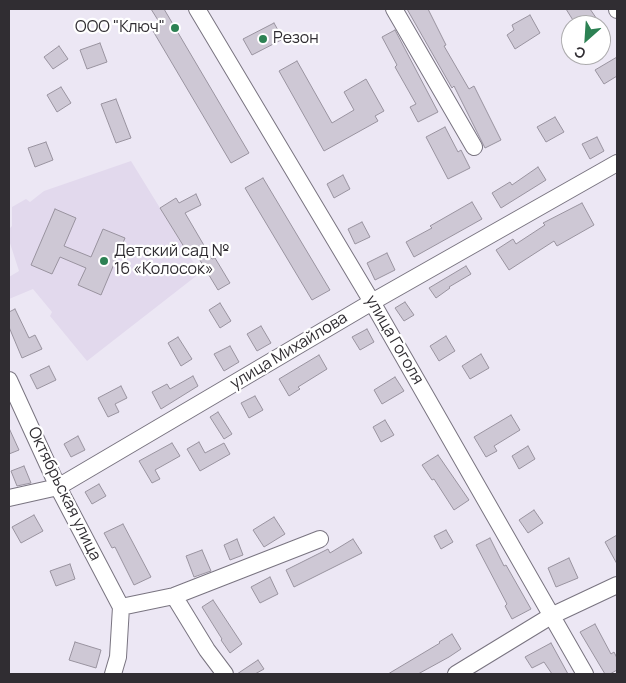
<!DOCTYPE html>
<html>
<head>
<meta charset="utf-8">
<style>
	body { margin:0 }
	#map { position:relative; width:626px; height:683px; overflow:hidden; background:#ece7f4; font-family:Manrope,sans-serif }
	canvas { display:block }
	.frame { position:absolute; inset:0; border:10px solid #302d32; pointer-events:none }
	.north { position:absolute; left:561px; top:15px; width:50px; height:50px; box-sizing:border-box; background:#fff; border:1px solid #acabad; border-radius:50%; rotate:206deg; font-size:14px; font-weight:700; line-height:20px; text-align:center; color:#302d32 }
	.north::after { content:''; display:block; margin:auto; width:18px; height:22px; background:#2c8153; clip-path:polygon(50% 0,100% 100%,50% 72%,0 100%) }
</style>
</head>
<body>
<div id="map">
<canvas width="626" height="683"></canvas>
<div class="frame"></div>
<div class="north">С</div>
</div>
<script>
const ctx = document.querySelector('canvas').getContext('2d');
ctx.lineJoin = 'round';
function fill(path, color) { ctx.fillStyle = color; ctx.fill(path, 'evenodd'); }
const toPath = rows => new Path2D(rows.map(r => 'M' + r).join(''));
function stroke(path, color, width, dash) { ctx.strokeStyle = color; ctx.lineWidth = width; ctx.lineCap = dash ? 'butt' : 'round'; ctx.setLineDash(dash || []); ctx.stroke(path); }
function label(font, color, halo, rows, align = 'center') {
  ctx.font = font + ' Manrope,sans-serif'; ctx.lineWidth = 4.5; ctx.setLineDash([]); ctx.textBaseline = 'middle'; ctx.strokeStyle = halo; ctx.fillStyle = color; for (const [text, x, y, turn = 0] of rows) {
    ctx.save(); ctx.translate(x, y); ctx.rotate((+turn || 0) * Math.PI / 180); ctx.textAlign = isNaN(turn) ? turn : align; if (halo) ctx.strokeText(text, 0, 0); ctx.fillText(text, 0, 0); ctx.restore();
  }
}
const built = toPath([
	[131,161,200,273,87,361,50,316,52,312,33,289,9,299,9,277,19,271,9,240,9,229,12,226,12,207,26,199,30,202,44,191]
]);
const building = toPath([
	[151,9,164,9,249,153,231,163,153,31,161,25,151,9],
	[407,9,428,9,446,45,444,46,469,89,474,86,501,140,485,148,454,86,452,88,407,9],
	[566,9,590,9,601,25,576,25,566,9],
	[530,15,540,33,515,49,507,35,514,30,512,25,530,15],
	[274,23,283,39,252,55,243,39,274,23],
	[395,30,438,112,418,122,410,107,416,104,395,67,397,65,382,37,395,30],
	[100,43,107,62,87,69,80,50,100,43],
	[59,46,68,59,53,69,44,57,59,46],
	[617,57,617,76,604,84,595,70,617,57],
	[297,61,332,123,354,110,344,92,366,79,384,111,375,116,378,121,324,151,279,71,297,61],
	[61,87,71,103,57,112,47,95,61,87],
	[116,99,131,138,116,143,101,104,116,99],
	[555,117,564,132,546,142,537,127,555,117],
	[445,127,458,152,461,150,470,168,448,179,426,137,445,127],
	[597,137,604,151,590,159,582,144,597,137],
	[46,142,53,160,35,167,28,148,46,142],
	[538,167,546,180,501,208,492,193,510,182,512,185,538,167],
	[343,175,350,189,334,198,327,184,343,175],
	[263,178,330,290,312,300,245,188,263,178],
	[196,194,201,205,185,213,212,259,215,258,230,283,218,290,192,247,186,250,160,208,176,198,179,203,196,194],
	[472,202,482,219,414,257,406,242,432,228,430,226,472,202],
	[582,203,594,225,557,246,554,241,509,270,496,250,513,239,516,244,545,225,543,223,582,203],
	[55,209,76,218,64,246,91,257,103,229,125,238,101,295,78,285,86,268,60,257,52,274,31,265,55,209],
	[362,222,370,237,355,244,348,229,362,222],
	[387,253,395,270,375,280,367,263,387,253],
	[466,266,471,274,449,287,450,288,436,298,429,288,466,266],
	[405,302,414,315,404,321,395,308,405,302],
	[220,303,231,321,220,328,209,310,220,303],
	[15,309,29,338,35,335,42,349,22,358,9,327,9,312,15,309],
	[261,326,271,343,257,351,247,334,261,326],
	[367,329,374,342,360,350,352,337,367,329],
	[446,336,455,351,439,361,430,346,446,336],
	[178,337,192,359,181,366,168,343,178,337],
	[230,346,239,362,224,371,214,354,230,346],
	[481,354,489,368,470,379,462,366,481,354],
	[319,355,327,369,298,387,300,389,289,396,279,379,319,355],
	[49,366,56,380,37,389,30,375,49,366],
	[193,376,198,386,161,409,152,392,167,384,170,389,193,376],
	[395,377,404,391,382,404,374,390,395,377],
	[121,386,127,398,115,404,119,412,108,417,98,398,121,386],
	[255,396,263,410,249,418,241,403,255,396],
	[218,412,232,434,224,439,210,417,218,412],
	[511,415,520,430,494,446,497,451,486,457,474,437,511,415],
	[385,420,394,435,381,442,373,427,385,420],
	[9,428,19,450,9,454,9,428],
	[78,436,85,450,71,457,64,444,78,436],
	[199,442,205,453,224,443,230,454,200,471,187,449,199,442],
	[172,443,180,456,155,470,160,479,152,483,139,461,172,443],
	[528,446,535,459,519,469,512,456,528,446],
	[438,455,469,500,454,510,434,479,432,480,422,465,438,455],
	[24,466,31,483,17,486,11,471,24,466],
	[99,484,106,496,92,504,85,492,99,484],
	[534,510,543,523,528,533,519,520,534,510],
	[34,515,43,531,21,543,12,527,34,515],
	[274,517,285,534,264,547,253,530,274,517],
	[123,524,151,577,134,585,115,547,112,548,104,533,123,524],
	[446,530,453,542,441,549,434,536,446,530],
	[617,535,617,564,605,542,617,535],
	[490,538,504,566,506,565,531,609,512,619,505,606,507,604,476,545,490,538],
	[237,539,243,555,230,560,224,545,237,539],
	[353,539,362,553,294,587,286,570,328,549,330,553,353,539],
	[202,550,211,571,194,577,186,556,202,550],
	[569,558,578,578,556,587,548,568,569,558],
	[70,564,75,579,56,586,50,571,70,564],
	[270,577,278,594,260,603,251,587,270,577],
	[213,600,242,644,230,653,221,640,222,639,202,607,213,600],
	[595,624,611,654,614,652,617,658,617,670,610,674,605,674,580,632,595,624],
	[452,634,461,649,449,657,418,674,388,674,440,643,439,642,452,634],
	[75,642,101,650,96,668,69,660,75,642],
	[551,643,568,674,552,674,544,662,532,668,525,657,551,643],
	[258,660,264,669,255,674,237,674,258,660]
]);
const minor = toPath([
	[197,9,372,302,585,674],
	[394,9,474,147],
	[617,9,617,10],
	[9,380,58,487,121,607],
	[9,498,58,487,372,302,617,163],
	[174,596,207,650,225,674],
	[121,607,174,596,320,539],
	[113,674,118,657,121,607],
	[456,674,551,616,617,585]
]);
const markers = [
	[175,28,5,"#2c8153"],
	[263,39,5,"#2c8153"],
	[104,261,5,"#2c8153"]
];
const poiNames = [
	["ООО \"Ключ\"",165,28,"right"],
	["Резон",273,39],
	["Детский сад №",114,252],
	["16 «Колосок»",114,270]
];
const streetNames = [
	["улица Гоголя",394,340,60],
	["улица Михайлова",289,351,-31],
	["Октябрьская улица",64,494,64]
];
fill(built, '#e2d9ed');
fill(building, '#cec8d5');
stroke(building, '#99939f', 1);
stroke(minor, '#797480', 18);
stroke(minor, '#fff', 16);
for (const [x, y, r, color] of markers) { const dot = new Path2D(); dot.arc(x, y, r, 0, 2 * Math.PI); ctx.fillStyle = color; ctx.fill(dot); stroke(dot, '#fff', 2); }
label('16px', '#302d32', '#fff', poiNames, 'left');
label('16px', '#302d32', '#fff', streetNames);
</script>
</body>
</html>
